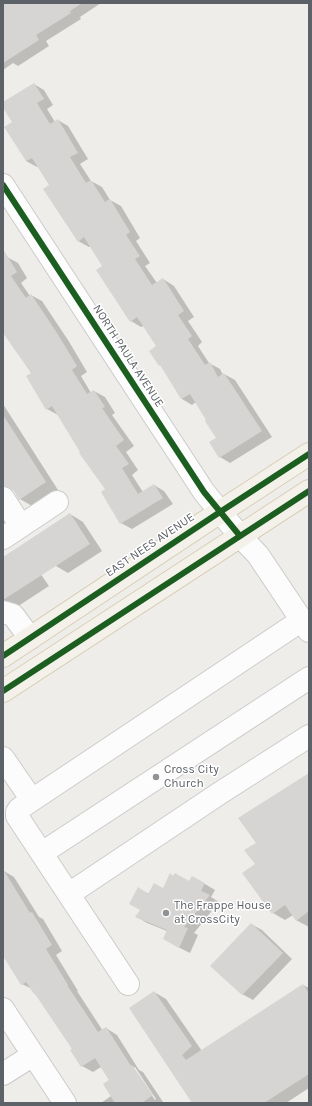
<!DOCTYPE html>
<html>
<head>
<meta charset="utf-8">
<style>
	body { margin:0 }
	#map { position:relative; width:312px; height:1106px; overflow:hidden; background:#eeede9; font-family:Karla,sans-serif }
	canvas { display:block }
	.frame { position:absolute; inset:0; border:4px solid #5d6268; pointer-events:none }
</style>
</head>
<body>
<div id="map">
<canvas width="312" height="1106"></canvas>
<div class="frame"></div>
</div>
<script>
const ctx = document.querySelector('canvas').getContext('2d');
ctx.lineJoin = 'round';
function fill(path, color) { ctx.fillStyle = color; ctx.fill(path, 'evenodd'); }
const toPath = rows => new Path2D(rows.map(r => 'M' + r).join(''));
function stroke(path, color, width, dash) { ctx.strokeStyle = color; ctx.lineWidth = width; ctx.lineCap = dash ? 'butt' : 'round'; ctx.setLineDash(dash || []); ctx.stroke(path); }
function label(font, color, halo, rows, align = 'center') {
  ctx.font = font + ' Karla,sans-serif'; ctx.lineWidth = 3; ctx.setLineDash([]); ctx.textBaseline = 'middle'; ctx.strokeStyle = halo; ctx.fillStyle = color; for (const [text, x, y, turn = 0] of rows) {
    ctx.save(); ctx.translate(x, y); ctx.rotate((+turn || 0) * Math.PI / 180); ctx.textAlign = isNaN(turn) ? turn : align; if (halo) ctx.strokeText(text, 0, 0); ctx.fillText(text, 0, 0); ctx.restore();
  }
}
const shadow = toPath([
	[3,3,101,3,80,17,81,19,46,41,49,46,18,66,13,63,3,70],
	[34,84,44,90,53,105,47,109,55,122,58,120,68,126,88,159,80,164,91,181,102,187,110,200,121,206,140,238,136,241,150,263,145,266,157,283,163,279,174,286,194,317,188,321,202,342,198,346,209,363,220,369,223,375,224,374,235,380,272,437,230,463,220,457,217,439,207,420,196,402,192,405,182,399,163,367,160,365,150,351,157,346,144,326,141,327,131,321,104,267,91,246,89,247,78,241,51,185,38,166,37,167,26,161,13,122,3,106,3,103],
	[3,257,7,257,18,263,27,278,21,283,30,296,31,295,42,301,68,340,87,372,81,376,91,393,94,391,105,397,115,413,112,415,134,446,126,452,138,470,132,475,143,492,154,485,164,491,173,504,132,529,121,523,106,490,58,415,47,409,32,373,3,321],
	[3,404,58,490,32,506,20,499,15,491,3,484],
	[70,514,83,522,102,551,68,573,56,566],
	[29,557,49,586,3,616,3,558],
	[309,775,309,927,296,920,293,915,285,920,273,913,256,864,257,844],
	[4,871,14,877,39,917,43,919,62,951,56,955,78,991,77,991,103,1031,106,1028,117,1035,139,1070,143,1072,163,1102,161,1103,101,1103,111,1096,110,1081,101,1067,93,1072,82,1066,72,1050,74,1049,32,989,22,984,3,953],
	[133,1067,135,1067,156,1099,155,1100],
	[174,877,190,882,192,878,205,884,215,890,211,897,219,902,194,933,198,935,190,953,174,945,167,931,147,923,137,917,141,910,138,888,149,894,163,889],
	[251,924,262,930,292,959,253,1000,242,994],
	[303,985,309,988,309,1088,286,1103,193,1103,154,992,166,999,202,1051]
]);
const building = toPath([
	[3,3,82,3,70,11,71,13,36,35,39,40,3,63],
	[34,83,44,99,37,103,50,124,58,119,78,153,70,157,86,183,91,180,105,202,110,199,130,232,126,235,140,256,135,259,152,285,163,278,184,311,178,315,192,336,188,339,205,365,210,362,218,377,224,373,262,431,219,458,209,442,216,438,205,421,206,420,190,394,181,399,160,365,159,366,149,351,156,346,137,317,130,322,96,270,102,266,84,237,78,242,43,189,49,185,32,158,26,161,4,127,12,122,3,108,3,102],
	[3,249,17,272,11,276,26,298,31,294,57,333,77,366,72,370,87,394,94,390,105,407,102,408,124,440,116,446,129,464,122,468,138,494,154,484,163,498,120,524,101,492,105,489,79,453,80,452,52,406,46,410,26,376,31,373,3,333],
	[3,415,46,482,19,500,14,491,9,487,3,486],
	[70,513,90,544,3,600,3,557],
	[309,773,309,911,296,921,285,905,272,914,242,873,255,864,244,850,256,843,238,818],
	[3,869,30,913,32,912,52,945,46,949,68,985,67,985,98,1032,106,1027,131,1066,132,1065,153,1095,142,1103,115,1103,103,1084,109,1080,95,1058,81,1067,70,1050,72,1049,35,994,34,994,26,982,21,985,3,956],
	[170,873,173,876,175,873,189,881,192,876,205,883,201,891,210,895,184,927,188,928,179,948,163,939,167,930,135,917,140,910,129,904,138,887,148,894,154,883,163,888],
	[251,923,283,953,242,995,210,966],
	[303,984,309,993,309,1074,264,1103,192,1103,129,1008,154,991,192,1046,182,1055,186,1060]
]);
const minor = toPath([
	[3,185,204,492,240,536,258,555,309,631],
	[3,498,21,526],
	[3,538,57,502],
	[3,612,13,615,30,638],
	[3,758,32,800,302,620],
	[32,800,19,809,17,812,17,816,128,984],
	[42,853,309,678],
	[69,894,220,793,309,736],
	[3,1009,65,1103],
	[3,1074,33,1055]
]);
const major = toPath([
	[3,656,220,512,309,454],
	[3,691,309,491]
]);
const cycleway = toPath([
	[3,185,204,492,240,536],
	[3,656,220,512,309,454],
	[3,691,309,491]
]);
const markers = [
	[156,777,4,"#909395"],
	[166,913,4,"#909395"]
];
const streetNames = [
	["NORTH PAULA AVENUE",128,356,57],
	["EAST NEES AVENUE",150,545,-34]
];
const poiNames = [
	["Cross City",164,770],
	["Church",164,784],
	["The Frappe House",174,906],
	["at CrossCity",174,920]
];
fill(shadow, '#0003');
fill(building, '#d6d5d3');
stroke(minor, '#cbcbcb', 24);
stroke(major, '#d8cdb5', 24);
stroke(minor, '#fcfcfc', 22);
stroke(major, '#f3f1e9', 22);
stroke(cycleway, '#1b5e20', 6);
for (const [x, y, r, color] of markers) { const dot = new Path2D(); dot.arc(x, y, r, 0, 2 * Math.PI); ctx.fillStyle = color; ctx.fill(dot); stroke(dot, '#fff', 1.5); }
label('12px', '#5d6268', '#fff', streetNames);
label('12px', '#5d6268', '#fff', poiNames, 'left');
</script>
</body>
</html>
